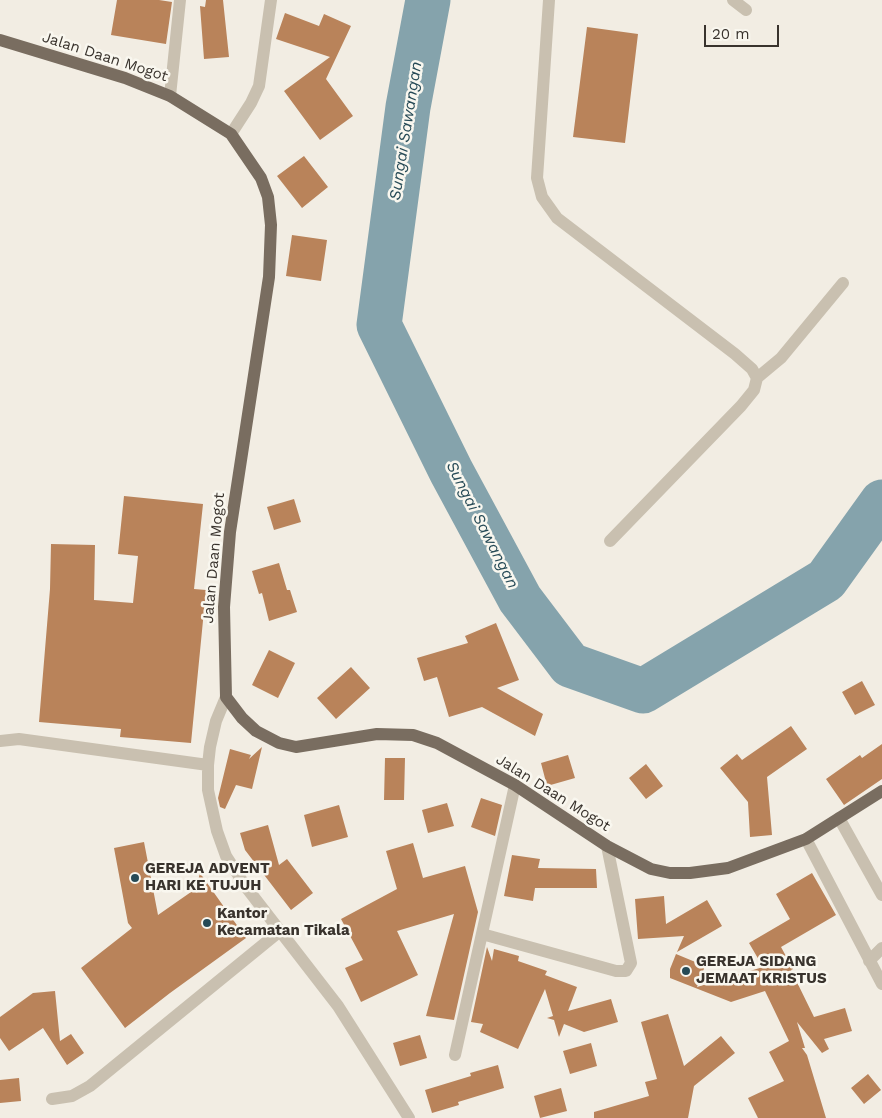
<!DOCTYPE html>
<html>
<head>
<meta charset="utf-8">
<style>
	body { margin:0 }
	#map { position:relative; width:882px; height:1118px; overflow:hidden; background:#f2ede3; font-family:"Work Sans",sans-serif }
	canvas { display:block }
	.scale { position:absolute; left:704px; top:25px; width:75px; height:22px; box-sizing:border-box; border:2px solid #39332d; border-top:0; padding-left:6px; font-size:15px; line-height:18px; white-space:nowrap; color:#39332d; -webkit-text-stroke:4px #f9f7ef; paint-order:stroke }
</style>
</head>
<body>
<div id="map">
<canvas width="882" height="1118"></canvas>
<div class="scale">20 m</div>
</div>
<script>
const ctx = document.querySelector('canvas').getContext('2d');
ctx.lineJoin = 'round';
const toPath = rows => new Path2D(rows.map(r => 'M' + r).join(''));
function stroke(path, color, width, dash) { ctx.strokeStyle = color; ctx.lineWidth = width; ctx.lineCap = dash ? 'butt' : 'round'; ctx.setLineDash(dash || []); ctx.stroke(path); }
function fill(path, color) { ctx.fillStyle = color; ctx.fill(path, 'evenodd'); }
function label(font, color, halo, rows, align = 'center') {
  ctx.font = font + ' "Work Sans",sans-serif'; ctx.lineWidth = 5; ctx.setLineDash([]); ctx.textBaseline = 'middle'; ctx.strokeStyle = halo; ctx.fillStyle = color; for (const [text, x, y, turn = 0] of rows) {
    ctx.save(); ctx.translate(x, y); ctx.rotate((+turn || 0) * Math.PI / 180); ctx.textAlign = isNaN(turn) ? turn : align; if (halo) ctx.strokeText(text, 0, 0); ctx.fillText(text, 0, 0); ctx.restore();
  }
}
const river = toPath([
	[428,0,408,107,379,325,451,471,520,599,570,665,643,691,826,580,882,502]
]);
const building = toPath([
	[117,0,159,0,172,2,166,44,111,35],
	[206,0,223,0,229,57,204,59,200,6,205,7],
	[285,13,319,26,324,14,351,26,326,79,353,116,320,140,284,91,330,57,276,39],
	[587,27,638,34,625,143,573,137],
	[304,156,328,187,302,208,277,176],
	[292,235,327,240,321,281,286,276],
	[124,496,203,504,194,589,206,590,191,743,120,737,121,729,39,722,50,589,51,544,95,545,94,600,133,603,138,556,118,554],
	[294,499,301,522,274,530,267,507],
	[279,563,287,590,290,590,297,612,269,621,262,593,259,594,252,571],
	[496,623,519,680,497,688,543,714,535,736,482,707,449,717,437,677,424,681,417,658,468,643,465,636],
	[269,650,295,663,278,698,252,685],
	[351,667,370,688,336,719,317,698],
	[862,681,875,705,855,715,842,692],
	[791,726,807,749,767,777,772,835,750,837,748,802,720,768,737,754,742,760],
	[882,744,882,779,844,805,826,779,860,755,862,758],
	[262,747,252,789,236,785,225,809,220,807,218,798,230,749,251,755,249,759],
	[568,755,575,778,547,786,541,763],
	[385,758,405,758,404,800,384,800],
	[646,764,663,786,646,799,629,778],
	[481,798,502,805,495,836,471,827],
	[447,803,454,826,428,833,422,810],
	[339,805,348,837,312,847,304,815],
	[268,825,279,865,287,859,313,893,291,910,245,850,240,833],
	[144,842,158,915,191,892,195,892,200,873,246,938,170,993,125,1028,81,968,132,928,128,923,114,848],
	[413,843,423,878,465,866,478,912,454,1020,426,1016,454,914,397,931,418,975,361,1002,345,968,363,960,341,919,397,889,386,851],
	[512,855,540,859,538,868,596,869,597,888,535,888,533,901,504,896],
	[812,873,836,915,781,947,793,969,791,970,814,1017,845,1008,852,1031,824,1039,829,1049,822,1053,797,1022,805,1048,802,1048,807,1055,826,1118,758,1118,748,1098,784,1081,769,1052,789,1041,765,991,731,1002,670,978,670,969,676,954,705,966,697,987,763,967,749,943,790,919,776,894],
	[664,896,666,924,707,900,722,926,677,952,684,936,638,939,635,899],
	[487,947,492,961,494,949,519,956,518,961,547,971,545,975,577,987,568,1011,611,999,618,1022,584,1032,564,1024,559,1037,554,1020,547,1018,553,1016,545,989,518,1049,480,1032,483,1024,471,1022],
	[55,991,60,1041,71,1034,84,1053,67,1065,43,1028,9,1051,0,1038,0,1017,33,993],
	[668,1014,684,1066,721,1036,735,1053,694,1086,688,1118,594,1118,594,1112,649,1096,645,1082,657,1079,641,1022],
	[420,1035,427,1058,400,1066,393,1043],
	[591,1043,597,1066,570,1074,563,1051],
	[498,1065,504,1088,458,1102,459,1105,432,1113,425,1090,471,1076,470,1073],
	[868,1074,881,1090,864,1104,851,1088],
	[19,1078,21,1101,0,1103,0,1080],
	[561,1088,567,1111,540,1118,534,1096]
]);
const minor = toPath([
	[549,0,537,178,542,197,557,218,735,354,752,369,757,378,754,390,741,406,610,541],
	[733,0,746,10],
	[170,96,180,0],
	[231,134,251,103,259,86,271,0],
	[757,378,781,358,843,283],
	[226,697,216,721,210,747,208,765,208,790,217,831,226,856,246,887,338,1006,409,1118],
	[0,741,19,739,208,765],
	[839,818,882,895],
	[806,839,882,984],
	[482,934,616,971,626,971,631,963,607,846],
	[869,961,882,948],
	[455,1055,515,785],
	[52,1099,72,1096,90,1086,280,931]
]);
const major = toPath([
	[0,40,125,78,170,96,231,134,261,178,268,197,271,225,269,277,230,532,224,607,226,697,242,718,256,731,279,743,296,747,377,734,413,735,437,743,515,785,607,846,651,869,670,873,690,873,728,868,806,839,882,791]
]);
const markers = [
	[135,878,5,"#264a56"],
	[207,923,5,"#264a56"],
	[686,971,5,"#264a56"]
];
const streetNames = [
	["Jalan Daan Mogot",105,57,18],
	["Jalan Daan Mogot",214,558,-85],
	["Jalan Daan Mogot",553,793,32]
];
const poiNames = [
	["GEREJA ADVENT",145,869],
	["HARI KE TUJUH",145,886],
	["Kantor",217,914],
	["Kecamatan Tikala",217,931],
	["GEREJA SIDANG",696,962],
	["JEMAAT KRISTUS",696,979]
];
const waterNames = [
	["Sungai Sawangan",406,131,-81],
	["Sungai Sawangan",482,525,63]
];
stroke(river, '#85a3ac', 45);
fill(building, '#b9835a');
stroke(minor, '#c9c0b0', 12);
stroke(major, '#796d60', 12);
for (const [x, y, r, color] of markers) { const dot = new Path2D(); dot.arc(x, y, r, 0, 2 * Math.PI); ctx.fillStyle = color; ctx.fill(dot); stroke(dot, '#f9f7ef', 2); }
label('15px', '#39332d', '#f9f7ef', streetNames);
label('bold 15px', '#39332d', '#f9f7ef', poiNames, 'left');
label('italic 16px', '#264a56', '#f9f7ef', waterNames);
</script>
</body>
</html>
